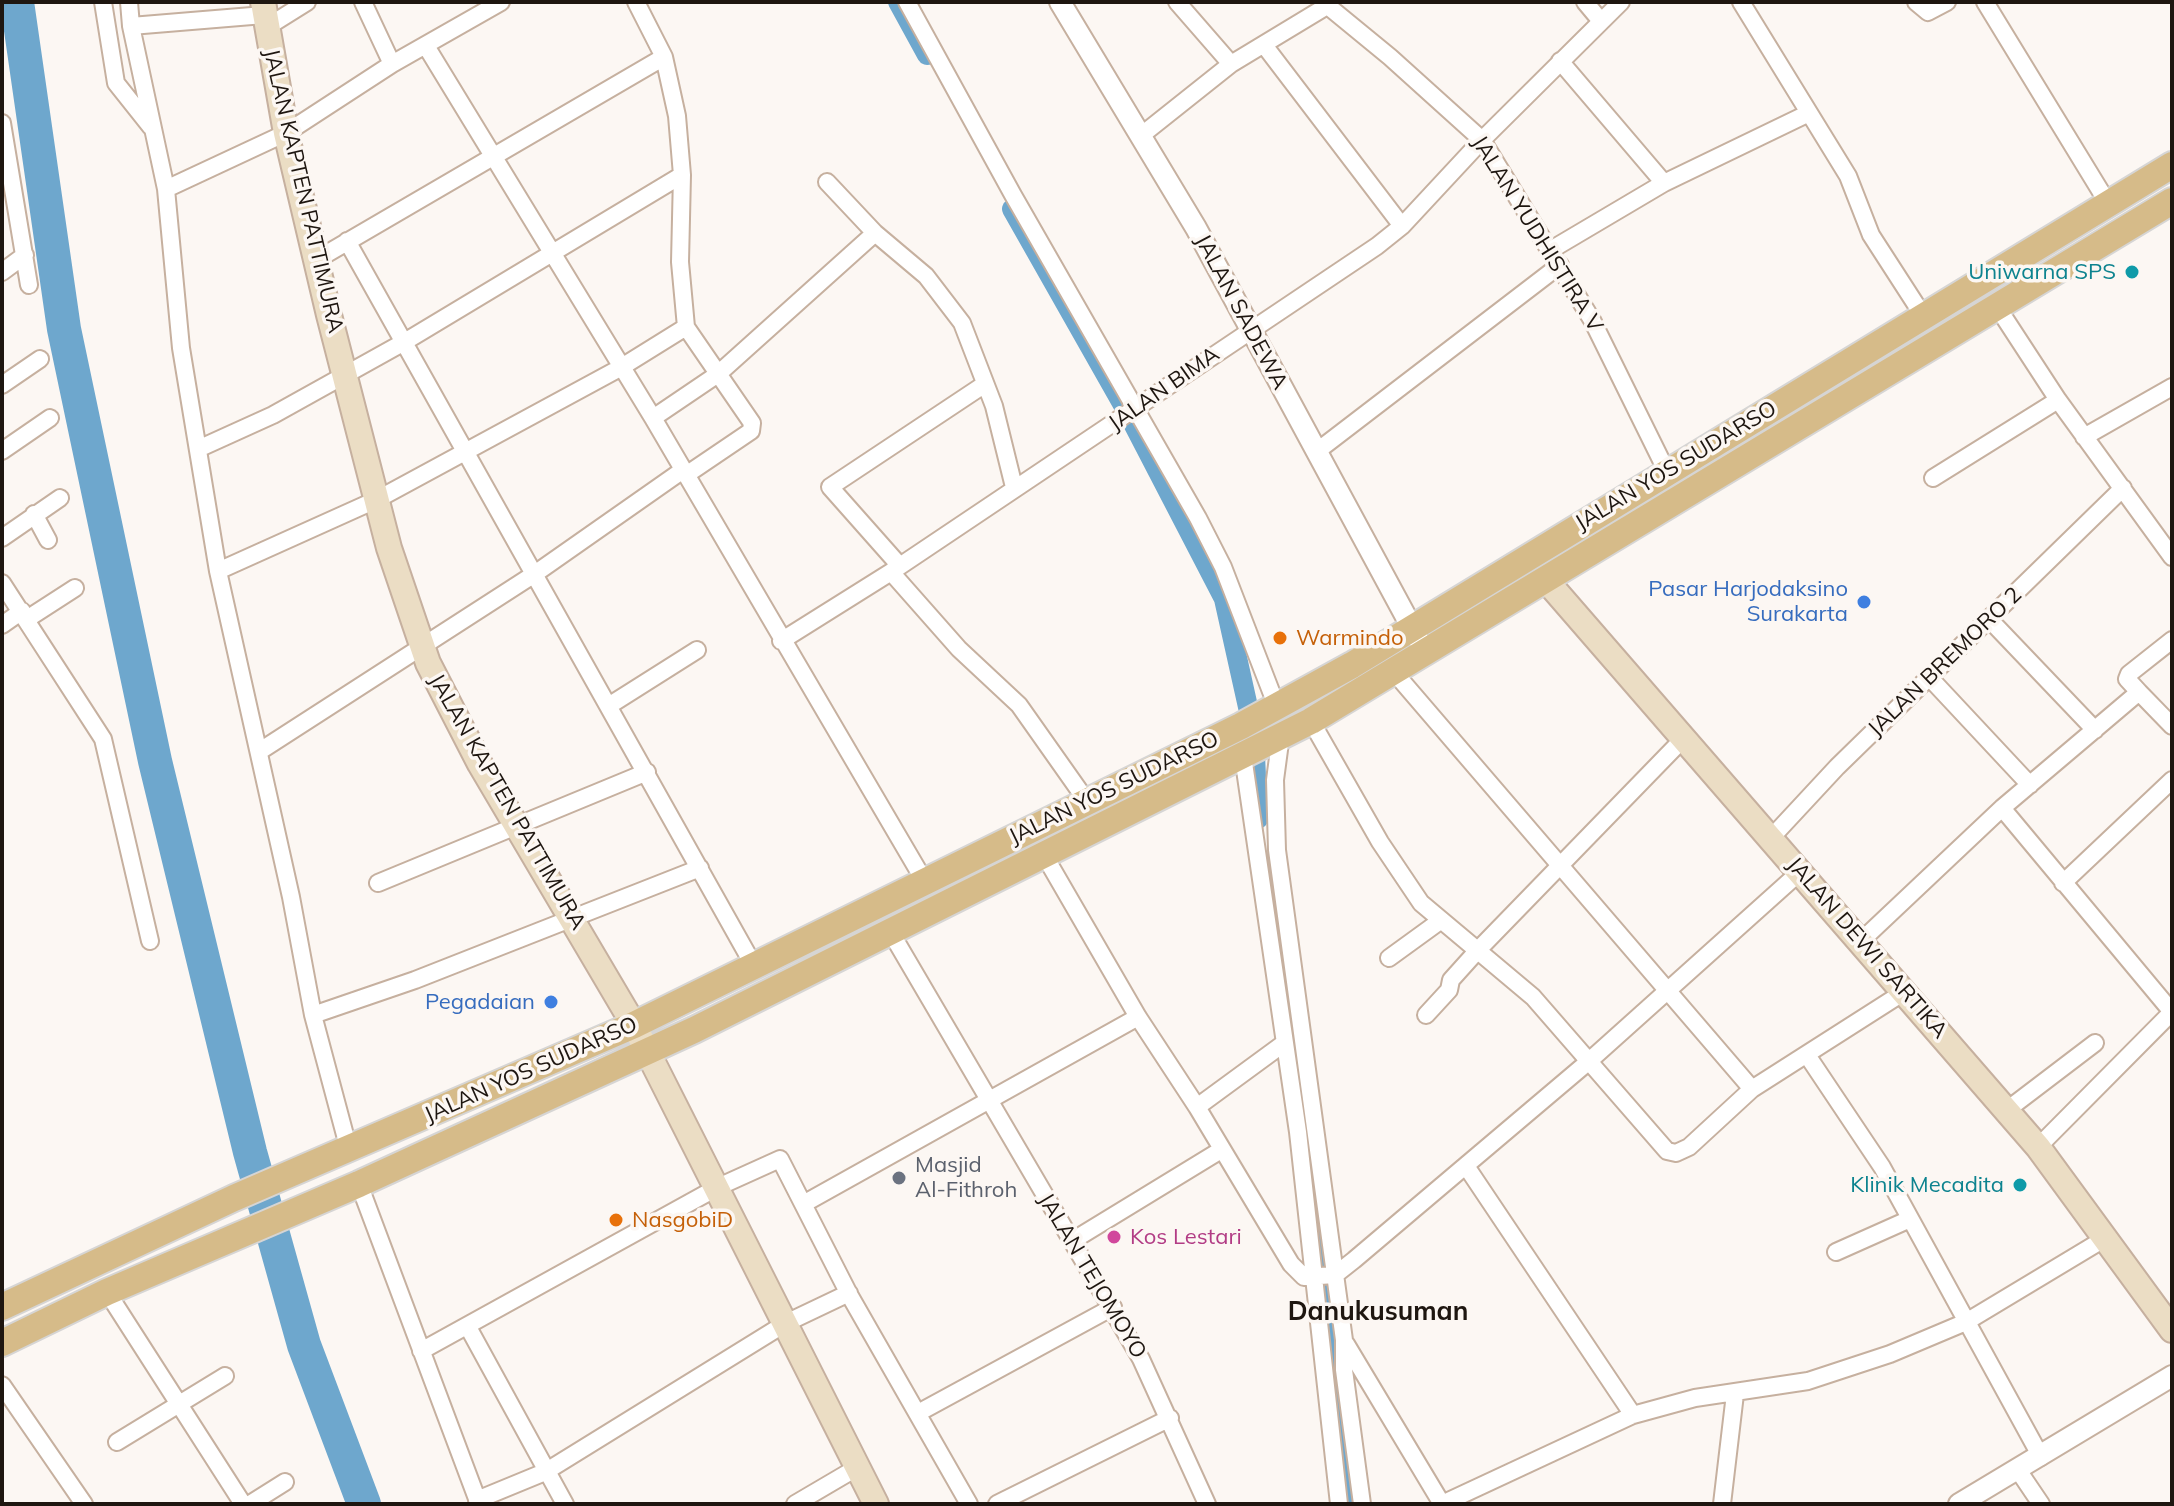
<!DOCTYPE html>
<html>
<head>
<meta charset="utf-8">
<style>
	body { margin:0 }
	#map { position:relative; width:2174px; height:1506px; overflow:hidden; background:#fcf7f3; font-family:Mulish,sans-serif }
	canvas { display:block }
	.frame { position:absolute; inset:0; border:4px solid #1e1610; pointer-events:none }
</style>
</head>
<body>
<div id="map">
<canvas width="2174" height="1506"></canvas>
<div class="frame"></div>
</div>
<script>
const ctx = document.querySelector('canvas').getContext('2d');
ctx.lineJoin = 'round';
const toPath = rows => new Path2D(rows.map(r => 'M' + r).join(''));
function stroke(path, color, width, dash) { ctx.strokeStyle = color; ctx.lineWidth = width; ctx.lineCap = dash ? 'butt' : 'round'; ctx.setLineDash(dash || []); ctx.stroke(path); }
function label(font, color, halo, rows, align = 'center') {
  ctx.font = font + ' Mulish,sans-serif'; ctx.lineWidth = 7; ctx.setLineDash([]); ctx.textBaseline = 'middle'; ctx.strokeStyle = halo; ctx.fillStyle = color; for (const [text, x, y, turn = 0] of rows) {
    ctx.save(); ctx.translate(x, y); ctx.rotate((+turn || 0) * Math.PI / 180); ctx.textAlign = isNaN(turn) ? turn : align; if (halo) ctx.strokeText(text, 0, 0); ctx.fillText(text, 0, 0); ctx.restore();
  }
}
const canal = toPath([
	[898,2,927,55],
	[1012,209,1127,412,1224,599,1254,734,1258,819],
	[1291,1033,1302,1098,1349,1504]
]);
const river = toPath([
	[17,2,64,329,155,761,250,1152,304,1345,364,1504]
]);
const minor = toPath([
	[103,2,116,83,151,127],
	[129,2,131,26,166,189,181,348,218,571,291,897,313,1015,349,1150],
	[363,2,392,64],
	[636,2,664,57,677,116,682,175,680,262,686,327,752,423,751,431,686,475],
	[907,2,1013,195,1198,518,1223,567,1277,707],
	[1177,2,1231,64],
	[1323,2,1390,57,1482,140,1592,320,1667,472],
	[1585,2,1600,20],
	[1741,2,1848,176,1871,235,1922,314],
	[1916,2,1928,12,1947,2],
	[1985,2,2109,205],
	[131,26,264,15],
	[267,27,307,2],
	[1264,45,1402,226],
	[426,46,653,418,925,882],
	[1560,61,1664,183],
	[2,123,29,285],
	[1143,134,1231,64,1327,6],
	[827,182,875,233,926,276,962,323,994,406,1014,487],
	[166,189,286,133,392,64,501,2],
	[347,241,754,966],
	[1549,251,1664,183,1809,113],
	[316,260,664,57],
	[2,272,25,255],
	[1996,305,2058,400,2172,557],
	[2,385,40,359],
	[653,418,718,374,875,233],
	[2084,437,2172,387],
	[198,449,273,415,406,341,682,175],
	[2,451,50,418],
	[1316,452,1560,265],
	[1933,478,2058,400],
	[34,514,48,540],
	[2,538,60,498],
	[900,566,830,487,985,384],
	[218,571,378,499,620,368,686,327],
	[891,572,959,649,1019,705,1086,800],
	[2,583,103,739,150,941],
	[27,619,75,588],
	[1989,619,2095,730],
	[2,625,22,611],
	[781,641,891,572,1377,246,1402,226,1482,140,1621,2],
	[1394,672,1752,1089],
	[1929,677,2030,785],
	[2139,692,2127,679,2129,674,2172,640],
	[610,705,697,650],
	[1311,721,1380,842,1421,903,1533,997,1667,1151,1676,1153,1689,1147,1752,1089,1904,992],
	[1281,735,1275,780,1277,850,1344,1340,1344,1370,1362,1504],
	[260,751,536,573,683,470],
	[1243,756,1298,1132,1339,1504],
	[2002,808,2172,1012],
	[1771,838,1837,767,2123,488],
	[1043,853,1138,1017,1197,1107,1291,1264,1304,1277,1335,1275,1354,1260,1588,1062,1801,871],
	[378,883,647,772],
	[2063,883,2172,780],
	[890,931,1141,1359,1207,1504],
	[1861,941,2002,808,2139,692,2172,726],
	[1389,958,1440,921],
	[313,1015,415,980,700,868],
	[1426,1015,1449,990,1451,980,1478,950,1683,739],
	[1807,1055,1882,1167,2041,1457],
	[1197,1107,1283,1044],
	[2007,1110,2095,1043],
	[2038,1147,2172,1012],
	[1466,1166,1633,1415],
	[359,1184,479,1504],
	[805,1203,1138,1017],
	[1072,1241,1221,1150],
	[1836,1252,1910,1219],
	[107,1292,243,1504],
	[468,1327,565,1504],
	[1346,1344,1442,1504],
	[421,1351,718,1187,780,1159,850,1296,969,1504],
	[2,1385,84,1504],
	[918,1413,1113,1307],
	[117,1442,225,1376],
	[2018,1470,2041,1504],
	[477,1500,545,1472,786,1323,849,1293],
	[250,1504,285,1482],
	[795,1504,858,1467],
	[997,1504,1170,1418],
	[1442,1504,1633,1415,1695,1398,1808,1381,1890,1354,1966,1322,2104,1239],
	[1722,1504,1735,1394]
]);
const tertiary = toPath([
	[1060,2,1196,228,1418,639],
	[1959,1504,2172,1376]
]);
const secondary = toPath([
	[263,2,286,133,329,315,389,548,428,663,480,764,634,1025,876,1504],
	[1545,579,2038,1147,2172,1330]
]);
const primary = toPath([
	[2,1307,234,1198,634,1025,1241,726,1352,665,2172,165],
	[2,1343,107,1292,359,1184,694,1030,1311,721,2172,201]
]);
const markers = [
	[2132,272,8,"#0f9aa8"],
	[1864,602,8,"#3f7fe0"],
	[1280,638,8,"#e8710a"],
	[551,1002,8,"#3f7fe0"],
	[899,1178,8,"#6b7280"],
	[2020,1185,8,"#0f9aa8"],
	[616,1220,8,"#e8710a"],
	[1114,1237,8,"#d1479c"]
];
const streetNames = [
	["JALAN KAPTEN PATTIMURA",303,191,77],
	["JALAN YUDHISTIRA V",1537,234,58],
	["JALAN SADEWA",1241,312,62],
	["JALAN BIMA",1164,389,-35],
	["JALAN YOS SUDARSO",1676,466,-31],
	["JALAN BREMORO 2",1945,662,-44],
	["JALAN YOS SUDARSO",1114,788,-26],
	["JALAN KAPTEN PATTIMURA",507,802,60],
	["JALAN DEWI SARTIKA",1867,948,49],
	["JALAN YOS SUDARSO",531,1070,-24],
	["JALAN TEJOMOYO",1092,1276,59]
];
const cultureNames = [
	["Uniwarna SPS",2116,272],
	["Klinik Mecadita",2004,1185]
];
const shopNames = [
	["Pasar Harjodaksino",1848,589],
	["Surakarta",1848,614],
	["Pegadaian",535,1002]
];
const foodNames = [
	["Warmindo",1296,638],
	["NasgobiD",632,1220]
];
const worshipNames = [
	["Masjid",915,1165],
	["Al-Fithroh",915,1190]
];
const hotelNames = [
	["Kos Lestari",1130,1237]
];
const quarterNames = [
	["Danukusuman",1378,1312]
];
stroke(canal, '#6ea7cd', 20);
stroke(river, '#6ea7cd', 34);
stroke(minor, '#c6b09f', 20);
stroke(tertiary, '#c6b09f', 24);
stroke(secondary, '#c6b09f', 28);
stroke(primary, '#d6d5d4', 30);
stroke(minor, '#fff', 16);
stroke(tertiary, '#fff', 20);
stroke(secondary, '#ebddc4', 24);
stroke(primary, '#d6bb89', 26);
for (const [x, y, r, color] of markers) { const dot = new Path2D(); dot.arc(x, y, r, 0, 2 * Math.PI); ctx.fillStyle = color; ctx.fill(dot); stroke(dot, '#fcf7f3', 3); }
label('22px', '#1e1610', '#fcf7f3', streetNames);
label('22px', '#0d838f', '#fcf7f3', cultureNames, 'right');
label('22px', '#366cbe', '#fcf7f3', shopNames, 'right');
label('22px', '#c56008', '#fcf7f3', foodNames, 'left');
label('22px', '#5b616d', '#fcf7f3', worshipNames, 'left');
label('22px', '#b23c85', '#fcf7f3', hotelNames, 'left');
label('bold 26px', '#1e1610', '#fcf7f3', quarterNames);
</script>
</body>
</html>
